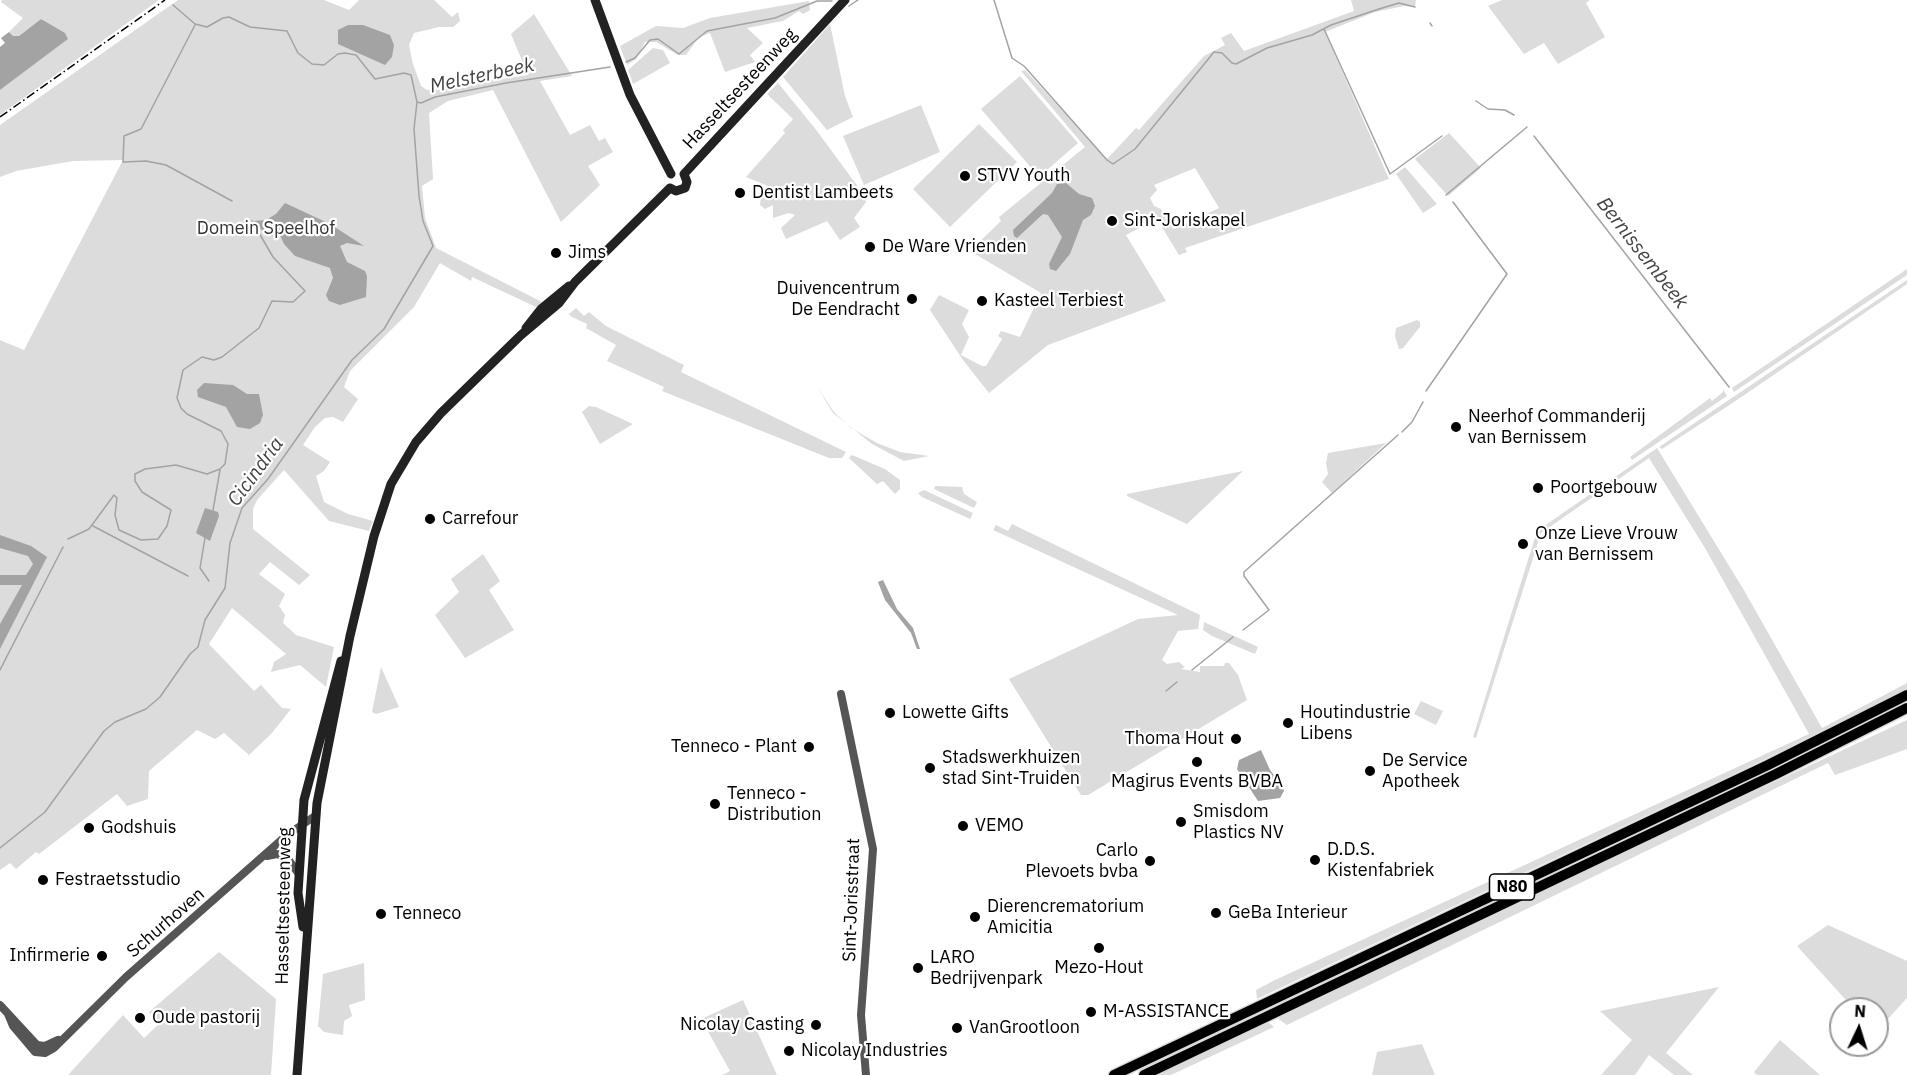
<!DOCTYPE html>
<html>
<head>
<meta charset="utf-8">
<style>
	body { margin:0 }
	#map { position:relative; width:1907px; height:1075px; overflow:hidden; background:#fff; font-family:"IBM Plex Sans",sans-serif }
	canvas { display:block }
	.north { position:absolute; left:1829px; top:997px; width:60px; height:60px; box-sizing:border-box; background:#fff; border:2px solid #999; border-radius:50%; rotate:4deg; font-size:16px; font-weight:700; line-height:24px; text-align:center; color:#000 }
	.north::after { content:''; display:block; margin:auto; width:21px; height:27px; background:#000; clip-path:polygon(50% 0,100% 100%,50% 72%,0 100%) }
</style>
</head>
<body>
<div id="map">
<canvas width="1907" height="1075"></canvas>
<div class="north">N</div>
</div>
<script>
const ctx = document.querySelector('canvas').getContext('2d');
ctx.lineJoin = 'round';
function fill(path, color) { ctx.fillStyle = color; ctx.fill(path, 'evenodd'); }
const toPath = rows => new Path2D(rows.map(r => 'M' + r).join(''));
function stroke(path, color, width, dash) { ctx.strokeStyle = color; ctx.lineWidth = width; ctx.lineCap = dash ? 'butt' : 'round'; ctx.setLineDash(dash || []); ctx.stroke(path); }
function label(font, color, halo, rows, align = 'center') {
  ctx.font = font + ' "IBM Plex Sans",sans-serif'; ctx.lineWidth = 4.5; ctx.setLineDash([]); ctx.textBaseline = 'middle'; ctx.strokeStyle = halo; ctx.fillStyle = color; for (const [text, x, y, turn = 0] of rows) {
    ctx.save(); ctx.translate(x, y); ctx.rotate((+turn || 0) * Math.PI / 180); ctx.textAlign = isNaN(turn) ? turn : align; if (halo) ctx.strokeText(text, 0, 0); ctx.fillText(text, 0, 0); ctx.restore();
  }
}
const green = toPath([
	[2,0,159,0,0,115,0,90,68,39,41,19,19,36,13,36,9,32,23,18,1,2],
	[178,0,324,0,349,10,359,0,434,0,452,17,458,12,460,21,453,27,439,27,414,33,409,45,413,64,421,86,427,90,528,75,511,34,534,14,572,76,540,81,570,135,590,125,599,141,605,138,613,152,588,166,600,185,561,222,493,90,448,101,429,113,433,179,422,186,425,218,436,248,542,302,536,307,472,277,471,281,440,263,414,307,350,371,344,387,358,399,343,422,333,417,325,418,315,427,303,445,330,462,324,471,316,476,324,502,348,514,373,521,369,531,329,521,284,470,257,500,253,509,253,529,310,575,299,585,270,562,259,574,285,594,279,606,285,615,283,623,296,635,334,647,326,687,300,665,271,672,274,662,286,654,232,608,209,644,254,691,261,685,282,708,291,709,272,733,249,755,224,733,215,739,197,730,149,771,148,799,127,806,117,794,39,854,36,852,16,869,10,863,0,870,0,340,24,350,123,160,73,161,16,171,0,177,0,125],
	[1351,0,1416,0,1415,7,1404,6,1375,12,1325,32,1389,179,1185,248,1187,252,1179,255,1157,219,1126,235,1166,301,1048,345,989,393,963,360,930,310,939,295,969,310,962,324,969,337,961,355,982,366,986,366,1002,339,998,336,1001,331,1020,337,1041,293,970,251,1001,221,999,217,1085,147,1021,71,1025,70,1107,159,1136,128,1139,130,1204,56,1225,45,1221,38,1231,33,1244,51,1354,11],
	[1195,168,1219,208,1173,229,1161,209,1154,206,1150,198,1157,190,1154,185],
	[1502,0,1590,0,1586,3,1605,37,1558,64,1544,43,1524,54,1488,6],
	[809,1,810,10,803,14,799,11,783,21,747,28,763,43,750,55,755,62,725,72,710,33,699,37,686,55,678,55,656,42,645,42,636,59,627,65,620,46,656,26,683,28,710,18],
	[830,24,845,96,853,117,827,130,783,77],
	[653,48,663,50,670,63,633,84,628,70],
	[1020,76,1078,143,1039,177,981,109],
	[778,83,817,131,864,195,866,202,854,218,860,227,840,240,827,221,786,239,781,228,795,215,789,213,773,218,773,205,765,209,760,205,761,197,770,187,746,177,785,133,783,130,793,119,767,94],
	[921,105,940,152,864,185,843,136],
	[979,124,1017,162,950,227,913,189],
	[1449,133,1481,168,1448,196,1415,159],
	[1405,167,1437,204,1423,213,1396,174],
	[1907,269,1907,275,1734,392,1732,388],
	[1907,280,1907,284,1731,404,1662,449,1659,447],
	[576,308,584,316,589,312,606,326,684,365,681,372,846,452,842,458,829,458,662,391,664,387,607,361,616,345,586,328,587,324,572,317,569,314],
	[1417,320,1420,322,1420,327,1403,348,1399,349,1395,336,1396,328],
	[816,385,834,412,851,428,877,443,900,452,929,456,904,461,872,444,833,413],
	[1723,389,1727,396,1632,460,1630,457,1710,398,1712,401,1723,392],
	[589,406,596,407,633,424,600,444,582,412],
	[1386,443,1332,493,1322,482,1328,474,1326,463,1328,453],
	[1657,448,1745,592,1822,728,1907,683,1907,689,1751,766,1257,999,1256,990,1275,980,1809,734,1705,548,1649,458,1541,533,1476,738,1473,737,1537,531],
	[852,455,885,469,900,480,900,489,895,494,883,481,877,484,849,458],
	[1243,471,1187,524,1127,496,1127,494],
	[935,486,962,487,964,494,977,502,974,508,934,489],
	[924,490,973,513,970,519,922,497,918,493],
	[1012,524,1200,615,1198,629,1178,631,1162,660,1167,664,1179,662,1185,667,1181,669,1200,672,1200,666,1224,666,1225,663,1229,663,1238,675,1247,700,1088,795,1081,795,1009,679,1138,619,1178,615,993,530,996,525,1008,531],
	[483,554,500,581,489,590,514,630,465,658,435,615,459,592,451,579],
	[1204,622,1258,647,1255,654,1212,636,1203,630],
	[381,667,399,707,376,714,372,712],
	[1421,701,1443,711,1436,725,1414,714],
	[1907,720,1907,749,1835,775,1828,763,1287,1025,1277,1018,1558,883],
	[1828,925,1907,961,1907,998,1877,1031,1877,1009,1854,1009,1797,946],
	[219,952,276,999,271,1075,68,1075,123,1015,144,1038,159,1024,149,1012],
	[364,963,365,1000,349,1005,352,1016,344,1021,343,1035,324,1032,318,1026,323,974],
	[1719,987,1666,1053,1693,1075,1674,1075,1649,1055,1635,1075,1601,1075,1632,1040,1600,1011],
	[743,1000,777,1075,722,1075,730,1071,701,1019],
	[1268,1022,1274,1027,1171,1075,1157,1075],
	[1780,1040,1789,1048,1820,1075,1757,1075,1754,1072],
	[1422,1044,1435,1075,1372,1075,1377,1052]
]);
const water = toPath([
	[41,19,65,33,68,39,0,90,0,47,5,43,1,38,9,32,13,36,19,36],
	[348,25,363,25,390,35,394,45,392,57,385,65,338,44,338,30],
	[1066,183,1079,194,1092,198,1095,206,1091,215,1083,220,1070,254,1056,271,1050,269,1049,264,1062,237,1048,215,1043,214,1017,238,1014,236,1013,230,1052,193,1057,184],
	[285,203,330,224,364,246,347,243,340,246,347,262,365,271,367,276,366,297,340,305,329,301,326,295,333,278,330,268,295,256,284,244,279,233,272,236,265,234,254,221,266,220,276,214],
	[204,383,233,385,247,394,259,394,263,415,260,423,250,429,237,427,226,407,198,397,197,390],
	[205,508,218,512,219,516,210,541,196,533],
	[0,535,31,546,47,557,0,649,0,624,22,585,0,585,0,575,26,575,33,564,28,556,0,548],
	[883,580,897,609,913,628,920,649,917,649,911,633,885,600,878,582],
	[1261,750,1270,770,1283,787,1284,791,1280,798,1258,801,1237,769,1239,760]
]);
const stream = toPath([
	[994,0,1012,58,1024,66,1107,160,1113,164,1135,149,1214,52,1222,53,1232,63,1236,64,1267,48,1312,35,1331,25,1379,9,1399,3,1415,7],
	[173,5,195,24,207,27,223,18,229,17,250,27,287,31,298,53,312,64,324,65,338,54,345,53,356,55,375,79,404,73,411,75,417,102,421,103,435,97,506,83,610,67],
	[849,6,858,0],
	[1430,23,1432,26],
	[195,25,141,129,124,136,123,162,146,161,166,165,232,201],
	[1324,29,1390,174,1442,136],
	[626,62,635,58,650,40,658,39,679,54,707,31,775,18,817,1,832,1],
	[1476,101,1488,109,1505,110,1514,115],
	[1534,136,1729,387],
	[1446,195,1527,127],
	[1426,391,1507,274,1453,202],
	[1402,432,1412,422,1423,402],
	[213,510,220,470],
	[93,526,188,576],
	[205,538,200,568,209,581],
	[68,539,89,529,114,495,117,498,115,515,119,530,141,540,158,539,167,526,171,510,142,492,135,481,135,474,145,469,176,465,207,474,220,469,225,464,228,444,221,431,187,414,181,408,177,398,183,370,202,357,214,360,222,357,259,328,272,301,293,302,305,291,273,257,252,221],
	[1243,630,1269,610,1244,576,1244,572,1398,435],
	[0,670,63,547],
	[1192,670,1233,637],
	[1166,691,1177,682],
	[0,848,45,812,104,731,115,722,146,709,160,697,190,654,198,647,205,620,225,588,230,543,242,508,268,479,352,360,384,329,433,246,423,221,419,196,414,129,417,102]
]);
const tertiary = toPath([
	[841,694,873,849,861,1015,866,1075],
	[267,856,277,854,287,858,299,874],
	[0,1005,37,1045,45,1046,58,1040],
	[8,1014,13,1026,35,1052,45,1053,54,1048,126,977,287,835,315,816]
]);
const secondary = toPath([
	[595,0,630,95,671,174],
	[684,174,845,0],
	[670,188,676,191,685,188,687,182,684,174],
	[526,328,541,309,569,286],
	[303,927,298,893,304,800,341,661],
	[297,1075,317,803,350,636,374,536,391,484,416,442,441,413,521,335,559,303,575,282,670,188]
]);
const trunk = toPath([
	[1114,1075,1768,765,1907,695],
	[1144,1075,1776,774,1907,708]
]);
const rail = toPath([
	[0,117,165,0]
]);
const markers = [
	[965,176,6,"#000"],
	[740,193,6,"#000"],
	[1112,221,6,"#000"],
	[870,247,6,"#000"],
	[556,253,6,"#000"],
	[912,299,6,"#000"],
	[982,301,6,"#000"],
	[1456,427,6,"#000"],
	[1538,488,6,"#000"],
	[430,519,6,"#000"],
	[1523,544,6,"#000"],
	[890,713,6,"#000"],
	[1288,723,6,"#000"],
	[1236,739,6,"#000"],
	[809,747,6,"#000"],
	[1197,762,6,"#000"],
	[930,768,6,"#000"],
	[1370,771,6,"#000"],
	[715,804,6,"#000"],
	[1181,822,6,"#000"],
	[963,826,6,"#000"],
	[89,828,6,"#000"],
	[1315,860,6,"#000"],
	[1150,861,6,"#000"],
	[43,880,6,"#000"],
	[1216,913,6,"#000"],
	[381,914,6,"#000"],
	[975,917,6,"#000"],
	[1099,948,6,"#000"],
	[102,956,6,"#000"],
	[918,968,6,"#000"],
	[1091,1012,6,"#000"],
	[140,1018,6,"#000"],
	[816,1025,6,"#000"],
	[957,1028,6,"#000"],
	[789,1051,6,"#000"]
];
const shields = [
	[1512,887,45]
];
const shieldNames = [
	["N80",1512,887]
];
const streetNames = [
	["Hasseltsesteenweg",740,89,-47],
	["Sint-Jorisstraat",852,900,-88],
	["Hasseltsesteenweg",284,906,-89],
	["Schurhoven",166,923,-41]
];
const poiNames = [
	["STVV Youth",977,176],
	["Dentist Lambeets",752,193],
	["Sint-Joriskapel",1124,221],
	["De Ware Vrienden",882,247],
	["Jims",568,253],
	["Duivencentrum",900,289,"right"],
	["De Eendracht",900,310,"right"],
	["Kasteel Terbiest",994,301],
	["Neerhof Commanderij",1468,417],
	["van Bernissem",1468,438],
	["Poortgebouw",1550,488],
	["Carrefour",442,519],
	["Onze Lieve Vrouw",1535,534],
	["van Bernissem",1535,555],
	["Lowette Gifts",902,713],
	["Houtindustrie",1300,713],
	["Libens",1300,734],
	["Thoma Hout",1224,739,"right"],
	["Tenneco - Plant",797,747,"right"],
	["Stadswerkhuizen",942,758],
	["stad Sint-Truiden",942,779],
	["De Service",1382,761],
	["Apotheek",1382,782],
	["Magirus Events BVBA",1197,782,"center"],
	["Tenneco -",727,794],
	["Distribution",727,815],
	["Smisdom",1193,812],
	["Plastics NV",1193,833],
	["VEMO",975,826],
	["Godshuis",101,828],
	["D.D.S.",1327,850],
	["Kistenfabriek",1327,871],
	["Carlo",1138,851,"right"],
	["Plevoets bvba",1138,872,"right"],
	["Festraetsstudio",55,880],
	["Dierencrematorium",987,907],
	["Amicitia",987,928],
	["GeBa Interieur",1228,913],
	["Tenneco",393,914],
	["Infirmerie",90,956,"right"],
	["LARO",930,958],
	["Bedrijvenpark",930,979],
	["Mezo-Hout",1099,968,"center"],
	["M-ASSISTANCE",1103,1012],
	["Oude pastorij",152,1018],
	["Nicolay Casting",804,1025,"right"],
	["VanGrootloon",969,1028],
	["Nicolay Industries",801,1051]
];
const parkNames = [
	["Domein Speelhof",266,229]
];
const waterNames = [
	["Melsterbeek",482,76,-12],
	["Bernissembeek",1642,253,52],
	["Cicindria",256,472,-54]
];
fill(green, '#dcdcdc');
fill(water, '#a3a3a3');
stroke(stream, '#a3a3a3', 1.5);
stroke(trunk, '#dbdbdb', 13);
stroke(tertiary, '#555', 8);
stroke(secondary, '#222', 9);
stroke(trunk, '#000', 10);
stroke(rail, '#000', 1.5, [9, 3, 1.5, 3]);
for (const [x, y, r, color] of markers) { const dot = new Path2D(); dot.arc(x, y, r, 0, 2 * Math.PI); ctx.fillStyle = color; ctx.fill(dot); stroke(dot, '#fff', 2); }
for (const [x, y, w] of shields) { const box = new Path2D(); box.roundRect(x - w / 2, y - 13, w, 26, 4.5); ctx.fillStyle = '#fff'; ctx.fill(box); stroke(box, '#000', 1.5); }
label('bold 16px', '#000', null, shieldNames);
label('18px', '#000', '#fff', streetNames);
label('18px', '#000', '#fff', poiNames, 'left');
label('18px', '#333', '#fff', parkNames);
label('italic 20px', '#444', '#fff', waterNames);
</script>
</body>
</html>
